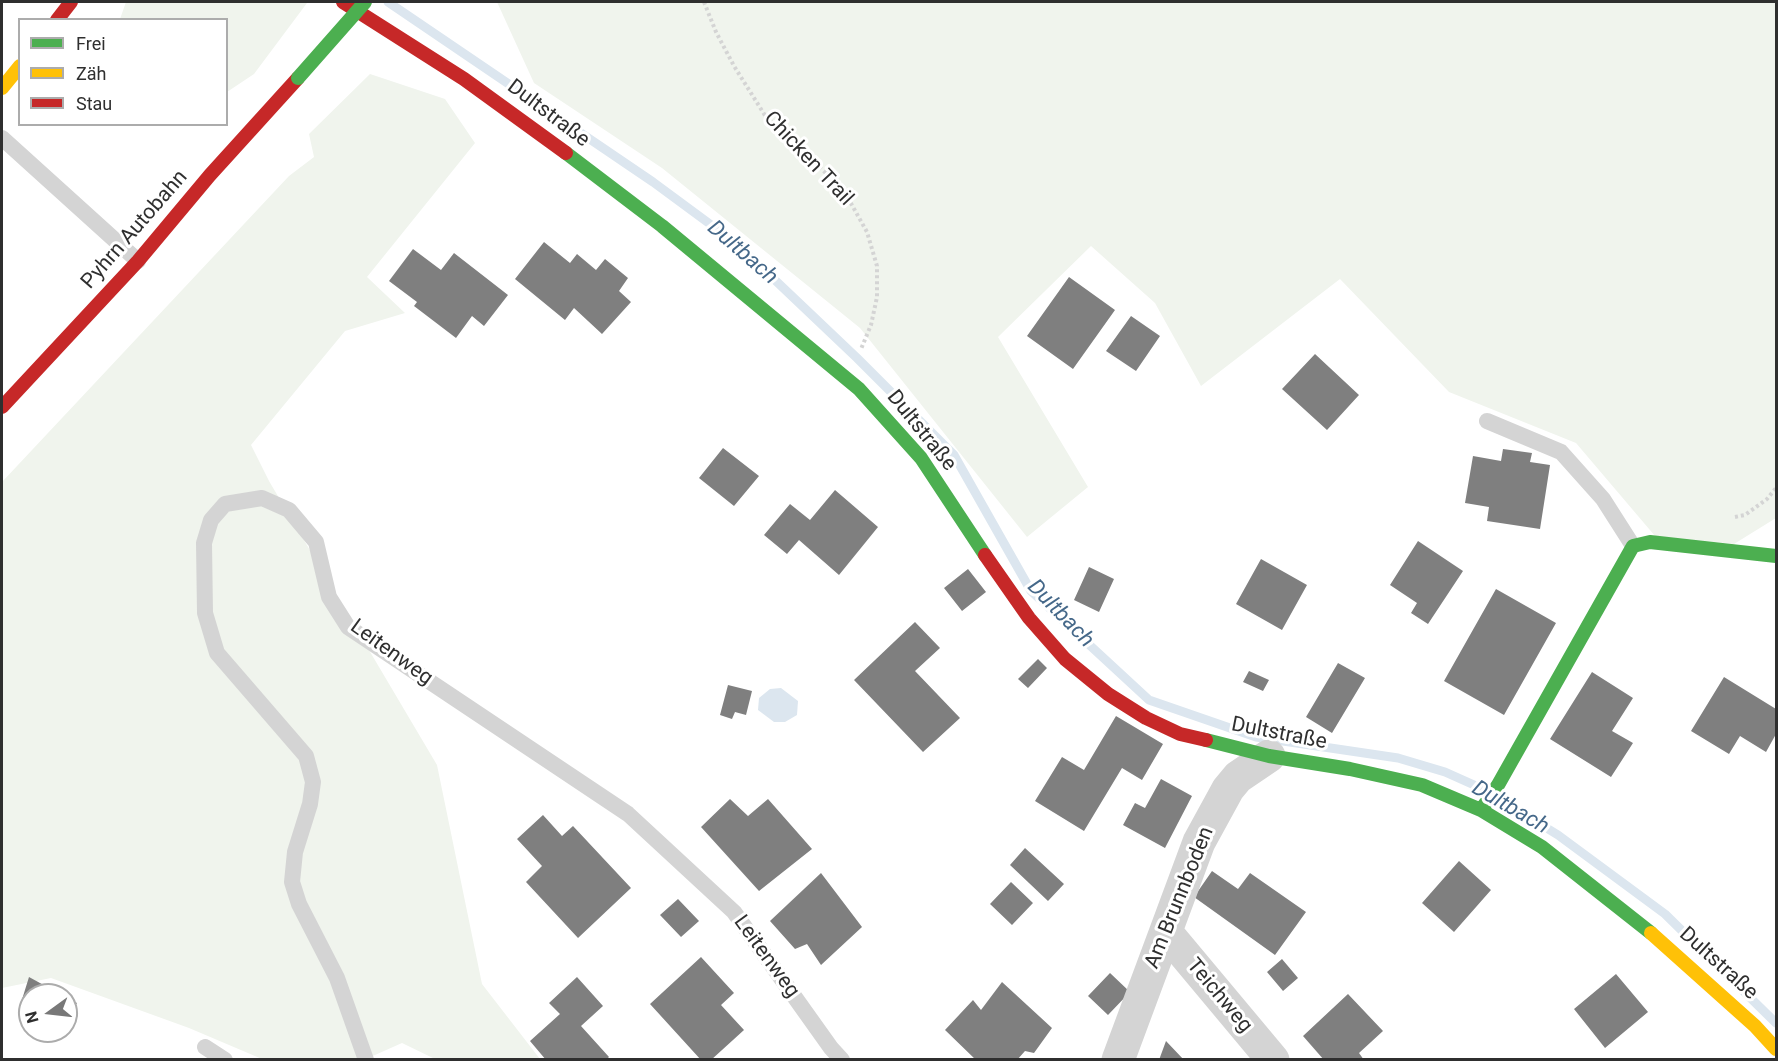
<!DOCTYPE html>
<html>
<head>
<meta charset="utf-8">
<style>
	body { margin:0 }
	#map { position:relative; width:1778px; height:1061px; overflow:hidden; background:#fff; font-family:Roboto,sans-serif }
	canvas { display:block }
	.frame { position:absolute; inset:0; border:3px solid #2f2f2f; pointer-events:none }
	.legend { position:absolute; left:18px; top:18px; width:210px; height:108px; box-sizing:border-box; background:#fff; border:2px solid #acacac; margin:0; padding:8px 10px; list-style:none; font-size:18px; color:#2f2f2f }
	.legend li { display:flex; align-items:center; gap:12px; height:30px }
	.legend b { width:30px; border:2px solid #acacac }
	.north { position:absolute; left:18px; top:983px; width:60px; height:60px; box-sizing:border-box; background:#fff; border:2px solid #acacac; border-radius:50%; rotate:255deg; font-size:16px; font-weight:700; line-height:24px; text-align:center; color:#2f2f2f }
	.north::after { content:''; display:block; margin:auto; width:21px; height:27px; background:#787878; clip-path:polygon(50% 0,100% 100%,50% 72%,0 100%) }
</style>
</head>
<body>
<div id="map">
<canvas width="1778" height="1061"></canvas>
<div class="frame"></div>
<ul class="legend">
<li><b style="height:8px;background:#4caf50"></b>Frei</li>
<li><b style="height:8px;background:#ffc107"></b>Zäh</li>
<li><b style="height:8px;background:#c62828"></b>Stau</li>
</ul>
<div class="north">N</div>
</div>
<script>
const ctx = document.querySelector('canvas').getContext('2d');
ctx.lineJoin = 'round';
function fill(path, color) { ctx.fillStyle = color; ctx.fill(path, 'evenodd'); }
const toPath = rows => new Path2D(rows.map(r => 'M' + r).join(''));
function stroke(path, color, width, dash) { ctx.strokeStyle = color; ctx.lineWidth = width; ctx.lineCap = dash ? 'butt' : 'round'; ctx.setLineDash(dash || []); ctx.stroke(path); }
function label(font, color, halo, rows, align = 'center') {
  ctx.font = font + ' Roboto,sans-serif'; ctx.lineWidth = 6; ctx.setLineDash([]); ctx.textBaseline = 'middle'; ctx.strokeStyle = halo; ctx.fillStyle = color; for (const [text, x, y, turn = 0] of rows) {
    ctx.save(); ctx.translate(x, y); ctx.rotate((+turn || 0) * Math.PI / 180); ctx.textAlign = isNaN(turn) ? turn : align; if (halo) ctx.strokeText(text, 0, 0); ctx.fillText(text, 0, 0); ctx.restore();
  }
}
const green = toPath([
	[126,2,304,2,307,3,254,74,227,92,226,20,120,19],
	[497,2,1776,2,1776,518,1734,544,1655,536,1576,443,1449,392,1340,279,1201,386,1155,303,1091,246,998,337,1088,487,1027,537,860,328,662,168,534,83],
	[370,74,445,99,475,143,367,277,405,313,345,331,251,445,269,481,437,765,482,984,540,1059,435,1059,402,1043,366,1059,262,1059,189,1028,51,978,2,988,2,482,289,176,314,157,309,134]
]);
const water = toPath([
	[781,688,798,701,797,715,785,722,774,722,758,710,759,698,770,689]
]);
const stream = toPath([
	[388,2,653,182,737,244,857,358,954,455,1031,591,1149,700,1256,737,1398,758,1445,772,1483,789,1558,835,1665,914,1776,1023]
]);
const building = toPath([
	[544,242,570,263,577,254,596,270,605,259,628,278,619,291,631,302,602,334,574,308,565,320,515,279],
	[413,249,441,270,454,253,508,295,484,326,472,316,456,338,414,306,417,302,389,281],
	[1069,277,1115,310,1073,369,1027,336],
	[1131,316,1160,336,1136,371,1106,351],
	[1315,354,1359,395,1327,430,1282,389],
	[723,448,759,476,734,506,699,478],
	[1503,449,1532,453,1530,462,1550,465,1540,529,1487,521,1489,507,1465,503,1473,456,1501,461],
	[835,490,878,527,839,575,799,540,787,554,764,535,790,504,810,520],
	[1418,541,1463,571,1428,624,1411,613,1417,603,1390,585],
	[1261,559,1307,585,1282,630,1236,604],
	[1089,567,1114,579,1099,612,1074,600],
	[968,569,986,592,962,611,944,588],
	[1496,589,1556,623,1504,715,1444,681],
	[915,622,940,648,915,671,960,718,923,752,854,680],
	[1038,659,1047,668,1028,688,1018,679],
	[1338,663,1365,678,1332,733,1306,717],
	[1249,671,1269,680,1263,691,1243,682],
	[1592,672,1633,698,1612,731,1633,743,1611,777,1550,739],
	[1724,677,1776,709,1776,734,1766,752,1740,736,1729,754,1691,731],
	[728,685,752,691,746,715,735,712,732,719,720,715],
	[1116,716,1163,744,1142,780,1122,768,1084,831,1035,801,1062,757,1084,770],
	[1161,779,1192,796,1165,848,1123,825,1135,803,1145,808],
	[730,799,748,816,768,799,812,849,759,891,701,827],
	[543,815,562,836,573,826,631,888,578,938,526,882,542,866,517,839],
	[1025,848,1064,884,1048,901,1010,865],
	[1459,861,1491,890,1454,932,1422,903],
	[1212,871,1238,889,1250,873,1306,912,1275,955,1194,897],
	[821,873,862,927,821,965,807,944,795,949,770,921],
	[1011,882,1033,903,1012,925,990,904],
	[678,899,699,921,681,937,660,915],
	[701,957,734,993,721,1005,744,1030,711,1060,701,1060,650,1004],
	[1282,959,1298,978,1283,991,1267,972],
	[1110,973,1130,992,1108,1015,1088,996],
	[1616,974,1648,1012,1605,1048,1574,1009],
	[29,977,62,995,30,995,30,1011,20,1006],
	[577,977,603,1006,581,1026,609,1057,606,1060,546,1060,530,1041,560,1014,549,1003],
	[1002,982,1052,1028,1034,1053,1025,1051,1017,1060,976,1060,945,1030,973,1000,981,1010],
	[1348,994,1383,1031,1359,1053,1364,1060,1324,1060,1303,1036],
	[66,997,77,1003,66,1019],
	[1166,1041,1184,1060,1159,1060]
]);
const path = toPath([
	[704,2,716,32,734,66,766,117,831,178,848,198,867,232,877,266,877,297,871,325,861,349],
	[1735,517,1745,515,1767,499,1776,488]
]);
const lane = toPath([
	[2,138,138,261],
	[1487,421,1561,452,1603,499,1633,546],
	[205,1047,225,1060],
	[366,1060,337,978,299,904,292,882,295,852,310,804,313,782,306,756,217,653,205,613,204,543,211,520,225,504,262,498,289,510,316,542,329,597,348,627,628,814,734,912,831,1048,842,1060]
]);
const street = toPath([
	[1166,932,1273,1060],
	[1118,1060,1199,842,1228,789,1238,777,1269,756]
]);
const fast = toPath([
	[566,153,662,226,859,389,921,458,985,555],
	[1206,740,1269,756,1350,769,1422,785,1481,810,1542,847,1651,933],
	[1481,810,1498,785,1633,546,1650,542,1776,556]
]);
const slow = toPath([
	[2,88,20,66],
	[1651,933,1755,1026,1776,1049]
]);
const jam = toPath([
	[343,2,464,79,566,153],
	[57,20,71,2],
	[2,407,138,261,210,175,298,78],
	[985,555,1029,618,1065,659,1108,694,1146,718,1180,734,1206,740]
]);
const fastBridge = toPath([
	[298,78,365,2]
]);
const streetNames = [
	["Dultstraße",548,114,37],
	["Chicken Trail",808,159,47],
	["Pyhrn Autobahn",135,230,-49],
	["Dultstraße",921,431,51],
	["Leitenweg",391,653,36],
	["Dultstraße",1279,734,11],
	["Am Brunnboden",1180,898,-68],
	["Leitenweg",766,957,54],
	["Dultstraße",1718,964,42],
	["Teichweg",1219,996,50]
];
const waterNames = [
	["Dultbach",742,253,41],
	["Dultbach",1060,614,46],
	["Dultbach",1510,808,30]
];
fill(green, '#f0f4ed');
fill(water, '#dce6ef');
stroke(stream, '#dce6ef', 9);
fill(building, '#7f7f7f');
stroke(path, '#d4d4d4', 4, [3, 3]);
stroke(lane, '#d4d4d4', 16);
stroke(street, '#d4d4d4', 33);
stroke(fast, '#4caf50', 14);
stroke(slow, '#ffc107', 14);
stroke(jam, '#c62828', 14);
stroke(fastBridge, '#4caf50', 14);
label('21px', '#2f2f2f', '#fff', streetNames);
label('italic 22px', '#456889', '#fff', waterNames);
</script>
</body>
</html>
